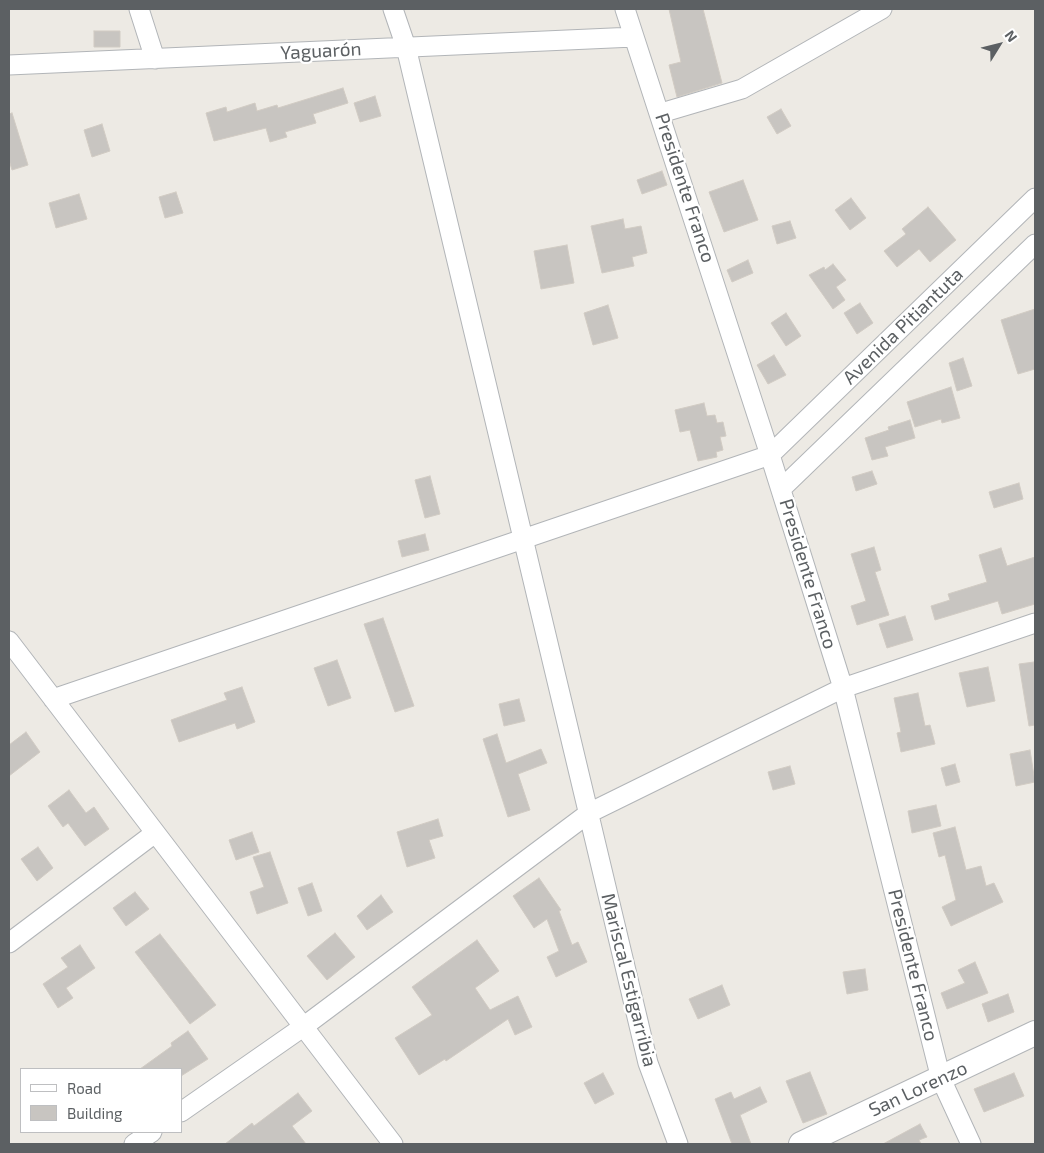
<!DOCTYPE html>
<html>
<head>
<meta charset="utf-8">
<style>
	body { margin:0 }
	#map { position:relative; width:1044px; height:1153px; overflow:hidden; background:#edeae4; font-family:"Exo 2",sans-serif }
	canvas { display:block }
	.frame { position:absolute; inset:0; border:10px solid #5c6063; pointer-events:none }
	.legend { position:absolute; left:20px; top:1068px; width:162px; height:65px; box-sizing:border-box; background:#fff; border:1px solid #bebfc1; margin:0; padding:6px 9px; list-style:none; font-size:15px; color:#5c6063 }
	.legend li { display:flex; align-items:center; gap:10px; height:25px }
	.legend b { width:25px; border:1px solid #bebfc1 }
	.north { position:absolute; left:974px; top:20px; width:50px; height:50px; -webkit-text-stroke:4px #fff; paint-order:stroke; rotate:54deg; font-size:14px; font-weight:700; line-height:20px; text-align:center; color:#5c6063 }
	.north::after { content:''; display:block; margin:auto; width:18px; height:22px; background:#5c6063; clip-path:polygon(50% 0,100% 100%,50% 72%,0 100%) }
</style>
</head>
<body>
<div id="map">
<canvas width="1044" height="1153"></canvas>
<div class="frame"></div>
<ul class="legend">
<li><b style="height:6px;background:#fff"></b>Road</li>
<li><b style="height:14px;background:#c8c5c1"></b>Building</li>
</ul>
<div class="north">N</div>
</div>
<script>
const ctx = document.querySelector('canvas').getContext('2d');
ctx.lineJoin = 'round';
function fill(path, color) { ctx.fillStyle = color; ctx.fill(path, 'evenodd'); }
const toPath = rows => new Path2D(rows.map(r => 'M' + r).join(''));
function stroke(path, color, width, dash) { ctx.strokeStyle = color; ctx.lineWidth = width; ctx.lineCap = dash ? 'butt' : 'round'; ctx.setLineDash(dash || []); ctx.stroke(path); }
function label(font, color, halo, rows, align = 'center') {
  ctx.font = font + ' "Exo 2",sans-serif'; ctx.lineWidth = 4.5; ctx.setLineDash([]); ctx.textBaseline = 'middle'; ctx.strokeStyle = halo; ctx.fillStyle = color; for (const [text, x, y, turn = 0] of rows) {
    ctx.save(); ctx.translate(x, y); ctx.rotate((+turn || 0) * Math.PI / 180); ctx.textAlign = isNaN(turn) ? turn : align; if (halo) ctx.strokeText(text, 0, 0); ctx.fillText(text, 0, 0); ctx.restore();
  }
}
const building = toPath([
	[669,9,703,9,722,83,677,97,669,65,681,62,669,9],
	[94,31,120,31,120,47,94,47,94,31],
	[343,88,348,103,313,114,316,123,285,132,287,137,270,142,266,128,214,141,206,113,226,107,227,112,255,103,257,111,277,105,278,108,343,88],
	[375,96,381,116,360,122,354,103,375,96],
	[781,109,791,126,777,134,767,117,781,109],
	[12,113,28,165,12,170,9,160,9,114,12,113],
	[102,124,110,151,92,157,84,130,102,124],
	[662,171,667,185,642,194,637,180,662,171],
	[743,180,758,220,724,232,709,192,743,180],
	[176,192,183,213,165,218,159,197,176,192],
	[79,194,87,219,56,228,49,203,79,194],
	[851,198,866,218,850,230,835,210,851,198],
	[928,207,956,240,930,262,919,249,897,267,884,251,906,234,902,229,928,207],
	[623,219,625,229,641,226,647,253,632,257,634,266,602,273,591,226,623,219],
	[790,221,796,238,777,244,772,226,790,221],
	[567,245,574,283,541,289,534,251,567,245],
	[748,260,753,273,732,282,727,270,748,260],
	[833,264,846,280,836,287,845,300,833,309,809,275,824,267,825,270,833,264],
	[860,303,873,323,857,334,844,313,860,303],
	[608,305,618,338,593,345,584,313,608,305],
	[1035,309,1035,369,1018,374,1001,320,1035,309],
	[786,313,801,336,786,346,771,323,786,313],
	[774,355,786,375,768,384,757,365,774,355],
	[963,358,972,386,957,391,949,363,963,358],
	[951,387,960,418,942,423,941,419,915,427,907,402,951,387],
	[704,403,707,416,715,415,717,423,723,422,726,436,720,437,723,450,716,452,717,457,698,461,690,430,680,432,675,410,704,403],
	[910,420,915,438,885,447,888,456,872,460,865,438,889,430,888,427,910,420],
	[872,471,877,484,856,491,852,477,872,471],
	[430,476,440,514,425,518,415,480,430,476],
	[1019,483,1023,499,994,508,989,492,1019,483],
	[425,534,429,550,402,557,398,541,425,534],
	[874,547,881,570,875,572,889,615,857,625,851,606,866,601,851,554,874,547],
	[1001,548,1007,566,1035,557,1035,604,1002,614,998,601,935,620,931,606,950,600,948,594,987,582,979,555,1001,548],
	[905,616,913,640,887,648,879,624,905,616],
	[383,618,414,706,395,712,364,624,383,618],
	[337,660,351,698,328,706,314,668,337,660],
	[1034,662,1035,725,1029,726,1019,664,1034,662],
	[988,667,995,701,967,707,959,673,988,667],
	[242,687,255,722,237,729,235,723,179,742,171,720,227,700,224,693,242,687],
	[918,693,925,726,930,725,935,744,901,752,897,733,901,732,894,698,918,693],
	[519,699,525,721,504,726,499,704,519,699],
	[26,732,40,752,9,776,9,745,26,732],
	[497,734,506,763,541,749,547,763,518,774,530,810,508,817,483,739,497,734],
	[1030,750,1035,782,1016,786,1010,754,1030,750],
	[955,764,960,782,946,786,941,768,955,764],
	[790,766,795,784,773,790,768,772,790,766],
	[69,790,86,813,94,807,109,829,85,846,68,823,63,827,48,806,69,790],
	[936,805,941,826,912,833,908,811,936,805],
	[438,819,443,836,429,840,435,858,407,867,397,832,438,819],
	[955,827,966,870,981,866,986,886,994,883,1003,902,951,926,942,907,956,900,945,855,939,857,933,833,955,827],
	[252,832,259,852,236,860,229,840,252,832],
	[38,847,53,868,37,881,21,859,38,847],
	[270,852,288,903,257,914,250,892,264,887,253,857,270,852],
	[539,878,561,910,559,911,572,945,578,942,587,962,556,977,547,957,559,951,547,919,534,928,513,896,539,878],
	[312,883,322,911,308,916,298,888,312,883],
	[135,892,149,909,126,926,113,908,135,892],
	[381,895,393,912,367,930,357,916,381,895],
	[335,933,355,957,327,980,307,956,335,933],
	[160,934,216,1005,190,1024,135,952,160,934],
	[477,940,499,971,475,988,490,1010,518,996,532,1027,515,1035,508,1019,446,1061,445,1059,419,1075,395,1038,432,1015,412,987,477,940],
	[80,945,95,968,66,988,73,998,58,1008,43,984,68,967,61,958,80,945],
	[975,962,988,993,947,1009,941,993,965,983,958,970,975,962],
	[865,969,868,990,847,994,843,972,865,969],
	[722,985,730,1005,698,1019,689,999,722,985],
	[1008,994,1014,1012,988,1022,982,1004,1008,994],
	[188,1031,208,1059,181,1076,181,1069,140,1069,172,1046,171,1043,188,1031],
	[810,1072,827,1114,803,1123,786,1081,810,1072],
	[603,1073,614,1094,595,1104,584,1083,603,1073],
	[1014,1073,1024,1096,984,1112,974,1089,1014,1073],
	[760,1087,767,1102,740,1115,751,1144,732,1144,715,1099,731,1092,734,1099,760,1087],
	[298,1093,312,1111,292,1126,306,1144,225,1144,252,1123,254,1126,298,1093],
	[920,1124,927,1137,919,1140,921,1144,883,1144,920,1124]
]);
const minor = toPath([
	[139,9,155,59],
	[393,9,406,47,648,1063,678,1144],
	[625,9,770,455,843,688,941,1079,971,1144],
	[9,65,634,37],
	[661,113,742,89,882,9],
	[781,489,1035,244],
	[9,641,393,1144],
	[53,699,770,455,1035,198],
	[9,943,155,833],
	[181,1112,303,1027,589,813,843,688,1035,623],
	[134,1144,152,1132]
]);
const tertiary = toPath([
	[801,1144,1035,1033]
]);
const streetNames = [
	["Yaguarón",321,51,-3],
	["Presidente Franco",685,188,72],
	["Avenida Pitiantuta",903,326,-44],
	["Presidente Franco",808,574,73],
	["Presidente Franco",913,965,76],
	["Mariscal Estigarribia",629,980,76],
	["San Lorenzo",918,1089,-25]
];
fill(building, '#c8c5c1');
stroke(building, '#d1cbc3', 1);
stroke(minor, '#b2b5b8', 21);
stroke(tertiary, '#b2b5b8', 26);
stroke(minor, '#fff', 19);
stroke(tertiary, '#fff', 24);
label('19px', '#5c6063', '#fff', streetNames);
</script>
</body>
</html>
